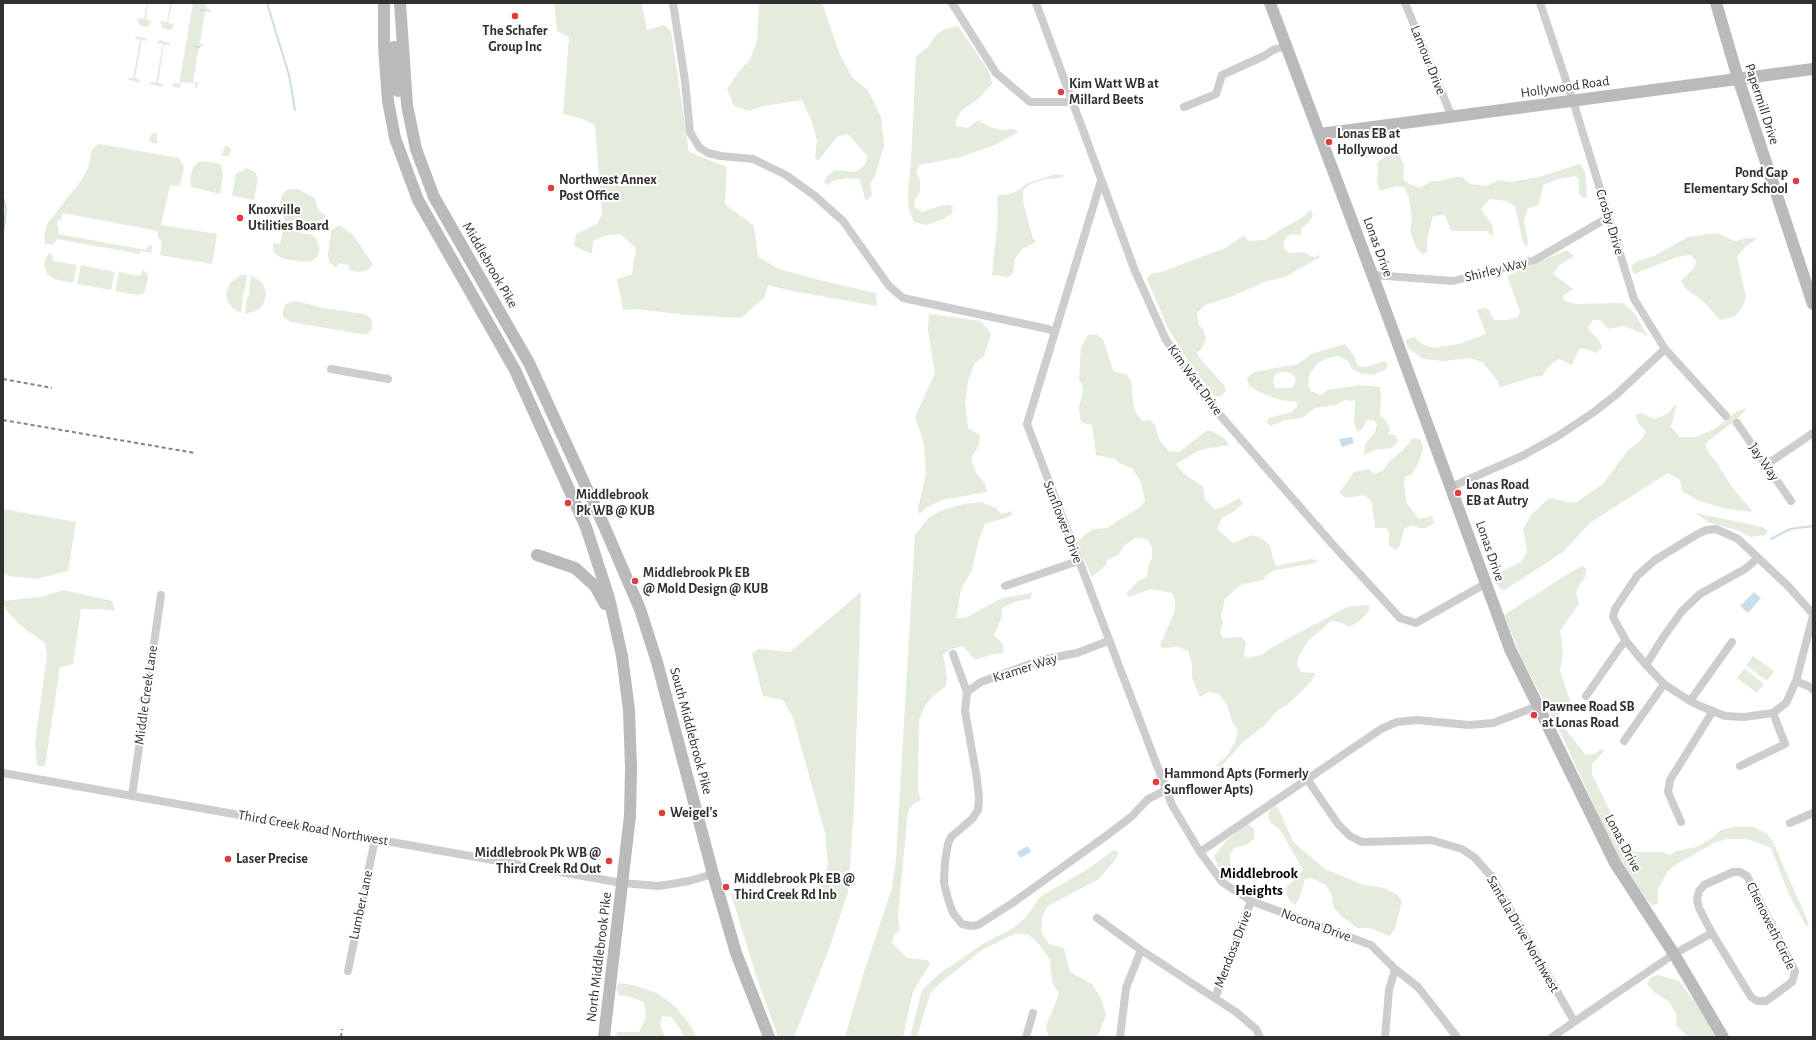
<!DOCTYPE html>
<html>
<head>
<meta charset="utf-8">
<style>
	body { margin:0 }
	#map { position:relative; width:1816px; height:1040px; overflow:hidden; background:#fff; font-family:"Alegreya Sans",sans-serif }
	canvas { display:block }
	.frame { position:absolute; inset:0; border:4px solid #303030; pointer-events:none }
</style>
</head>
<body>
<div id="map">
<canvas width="1816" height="1040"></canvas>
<div class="frame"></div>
</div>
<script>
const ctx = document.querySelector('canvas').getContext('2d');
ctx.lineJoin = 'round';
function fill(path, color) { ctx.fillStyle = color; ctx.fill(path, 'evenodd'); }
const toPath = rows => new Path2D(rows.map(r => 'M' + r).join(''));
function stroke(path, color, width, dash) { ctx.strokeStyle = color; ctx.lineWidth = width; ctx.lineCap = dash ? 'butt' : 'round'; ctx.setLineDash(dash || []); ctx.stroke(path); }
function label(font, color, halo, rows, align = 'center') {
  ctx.font = font + ' "Alegreya Sans",sans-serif'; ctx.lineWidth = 4; ctx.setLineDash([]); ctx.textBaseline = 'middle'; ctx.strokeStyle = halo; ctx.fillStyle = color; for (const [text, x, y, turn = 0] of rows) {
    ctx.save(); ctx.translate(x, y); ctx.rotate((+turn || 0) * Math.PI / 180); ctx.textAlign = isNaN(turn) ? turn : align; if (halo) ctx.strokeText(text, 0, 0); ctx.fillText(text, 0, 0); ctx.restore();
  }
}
const green = toPath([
	[147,3,148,3,146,20,152,21,149,26,145,27,139,25,137,18,144,19],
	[170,3,172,3,168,23,174,24,172,29,168,30,162,28,160,21,167,22],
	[193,3,207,3,206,8,211,10,210,12,205,11,200,43,205,46,199,47,193,81,198,83,197,88,195,88,196,83,181,82,180,88,173,87,172,83,179,84],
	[554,3,643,3,642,6,647,30,664,25,671,31,689,152,727,167,725,204,754,226,758,257,779,269,823,281,876,293,877,306,792,291,768,285,764,298,741,318,688,315,636,309,623,310,617,279,632,274,636,248,620,234,604,236,593,241,592,254,574,246,576,234,597,224,602,214,595,125,579,118,563,114,569,37,557,31],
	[759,3,822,3,840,55,852,77,868,90,881,117,884,146,875,176,870,184,872,195,866,201,859,179,847,178,833,181,827,185,824,182,828,175,835,170,855,172,864,166,868,157,848,134,838,136,818,161,815,157,817,140,812,122,802,100,764,106,749,111,734,106,727,89,738,73,750,59,757,41],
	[958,26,989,71,992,84,978,99,961,111,955,123,956,126,967,128,978,120,990,127,1002,130,1014,129,1018,132,995,145,961,157,919,165,916,172,920,180,920,192,914,201,915,207,922,212,940,206,950,205,953,207,952,213,944,219,926,225,914,222,909,210,908,192,911,162,916,56,927,48,936,35,943,30],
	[136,36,148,39,147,41,142,40,135,78,140,80,139,83,127,79,128,78,133,78,140,40,135,38],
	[159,40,171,43,169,45,164,45,158,83,163,84,162,87,149,84,151,82,156,82,163,44,157,43],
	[157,132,157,144,152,143,149,138,152,134],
	[99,144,179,158,184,167,180,186,170,185,161,225,217,234,212,264,160,255,162,243,158,237,158,231,63,213,61,219,58,220,57,226,59,228,58,234,146,250,148,246,150,245,152,247,151,253,141,251,140,254,57,239,53,245,45,244,44,235,47,224,80,182,88,168,92,149],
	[226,145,231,149,230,154,228,156,221,156],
	[1391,152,1399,154,1404,165,1403,179,1409,184,1420,188,1431,181,1440,181,1455,177,1462,177,1470,184,1486,186,1499,180,1510,182,1539,177,1580,164,1585,171,1587,197,1584,198,1579,194,1579,179,1575,176,1558,179,1543,185,1539,205,1528,208,1524,220,1528,242,1527,247,1523,243,1515,206,1506,201,1490,199,1481,209,1493,226,1493,237,1487,231,1451,231,1445,215,1433,216,1427,239,1427,252,1422,254,1416,247,1410,231,1412,218,1409,198,1404,187,1396,186,1380,191,1377,182,1378,162],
	[200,161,217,163,221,165,223,174,220,194,191,187,190,180,193,167],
	[247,168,255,172,258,178,254,200,232,196,236,174],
	[1056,174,1064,175,1062,178,1046,179,1031,184,1023,190,1023,202,1032,236,1036,242,1022,249,1015,259,1013,274,1008,277,992,275,998,217,997,198,999,195,1007,195,1017,191,1027,183],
	[290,189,298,189,315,198,317,207,321,213,326,215,321,223,313,226,284,221,287,206,280,204,281,198,285,191],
	[1311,210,1313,215,1309,222,1301,229,1301,235,1292,234,1288,236,1284,241,1284,249,1289,253,1303,252,1314,257,1320,255,1319,258,1285,277,1264,282,1233,296,1205,305,1197,313,1199,325,1204,331,1206,338,1202,348,1197,353,1202,361,1224,385,1226,391,1221,396,1214,396,1188,361,1168,328,1147,279,1150,274,1162,272,1225,248,1244,235,1248,241,1265,240,1281,229,1300,219],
	[339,225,347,230,353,235,373,264,368,270,359,272,348,270,349,265,338,263,337,268,329,262,328,254,331,231],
	[283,229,312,235,315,237,320,248,317,257,312,261,305,262,284,259,278,256,273,250,273,243,280,244],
	[1717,233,1735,241,1748,238,1758,238,1745,247,1737,257,1746,297,1742,308,1734,317,1720,320,1702,300,1686,289,1681,281,1694,268,1696,261,1691,255,1677,257,1634,274,1631,268,1635,262,1654,256,1688,237],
	[1567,250,1574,256,1559,265,1553,274,1573,289,1563,296,1565,301,1576,304,1623,303,1635,314,1648,336,1624,326,1608,329,1600,320,1593,320,1587,328,1599,340,1602,348,1596,353,1587,349,1579,349,1572,365,1559,359,1549,366,1542,376,1532,377,1499,388,1498,381,1482,362,1469,358,1444,361,1423,359,1408,348,1405,340,1414,337,1422,344,1434,348,1459,344,1486,334,1477,310,1484,308,1489,310,1494,320,1507,320,1518,317,1520,311,1507,276],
	[50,253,52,254,53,261,77,265,73,283,54,279,47,274,44,264,46,257],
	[81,265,115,272,111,290,77,284],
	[143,270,147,273,148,277,145,291,143,294,139,295,115,291,119,272,140,276],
	[241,275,247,275,245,290,243,293,241,313,233,309,228,302,226,295,230,283],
	[251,275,261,282,265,289,266,295,263,305,258,310,245,314,247,298,249,296],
	[294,301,317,306,317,307,365,314,372,320,372,329,367,334,361,334,291,322,283,317,283,310,286,304],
	[929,314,981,321,991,334,984,356,975,363,968,381,965,402,968,428,980,435,979,445,971,459,976,473,985,484,987,492,942,500,926,508,919,514,918,509,926,473,924,444,915,417,935,373,928,330],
	[1088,335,1098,335,1103,339,1113,370,1117,372,1126,374,1131,381,1134,409,1142,421,1149,420,1155,425,1160,441,1169,451,1179,452,1206,431,1212,431,1225,439,1229,445,1200,450,1176,464,1183,473,1203,487,1205,499,1214,509,1221,508,1239,498,1243,503,1236,510,1222,518,1217,529,1233,543,1252,535,1261,538,1270,545,1273,559,1276,566,1311,559,1318,560,1316,563,1276,570,1267,574,1263,580,1240,585,1225,599,1221,615,1223,622,1220,632,1223,638,1242,637,1246,643,1244,655,1247,658,1261,655,1276,645,1347,607,1369,605,1369,611,1360,621,1349,627,1340,622,1331,621,1308,641,1299,656,1297,664,1301,672,1316,673,1312,680,1302,691,1287,705,1278,710,1265,725,1243,742,1220,768,1216,765,1227,756,1235,742,1238,730,1232,721,1227,705,1219,694,1209,692,1200,697,1192,678,1192,664,1188,651,1179,647,1162,648,1160,645,1175,611,1175,600,1172,593,1151,589,1129,597,1126,594,1137,582,1147,577,1148,567,1152,558,1152,548,1147,539,1136,538,1125,545,1119,554,1107,560,1106,565,1092,577,1081,553,1077,542,1086,534,1093,529,1107,528,1141,506,1145,501,1141,483,1133,469,1119,463,1116,459,1096,455,1092,425,1082,423,1080,419,1079,406,1082,397,1083,387,1079,380,1081,347],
	[1345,344,1353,354,1358,366,1365,367,1385,361,1388,365,1385,370,1372,375,1360,373,1352,369,1348,361,1338,356,1328,358,1318,363,1310,373,1308,385,1311,391,1320,395,1328,390,1360,385,1380,387,1381,393,1380,415,1386,421,1390,429,1388,434,1395,435,1399,441,1392,448,1375,450,1364,455,1365,444,1375,432,1377,424,1373,420,1366,421,1363,428,1357,432,1354,422,1355,401,1345,400,1336,405,1315,408,1302,418,1285,420,1270,426,1266,421,1269,418,1291,412,1297,407,1297,402,1280,400,1259,392,1249,386,1247,378,1254,372,1298,364,1311,354],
	[1281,372,1287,372,1294,375,1296,382,1292,388,1275,388,1273,381,1275,375],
	[1677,403,1671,427,1680,437,1696,437,1716,428,1737,411,1747,408,1739,417,1705,444,1709,454,1715,460,1732,487,1753,512,1727,509,1699,501,1682,491,1680,480,1668,473,1591,522,1563,552,1503,591,1494,582,1493,576,1521,562,1527,552,1523,529,1532,514,1549,498,1575,503,1603,484,1629,449,1639,442,1646,432,1639,424,1635,415,1641,413,1655,419,1667,414],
	[1413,438,1421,440,1423,449,1418,464,1411,475,1405,477,1404,486,1407,504,1419,519,1432,516,1434,523,1426,528,1420,528,1412,525,1404,529,1400,545,1396,550,1389,546,1389,533,1386,528,1375,528,1372,502,1365,495,1346,498,1339,493,1354,472,1368,469,1375,474,1383,470,1389,462,1403,450],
	[981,502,996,508,1001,514,1013,511,1011,516,985,524,979,539,972,570,961,589,956,618,965,618,1002,598,1032,593,1030,599,1017,601,1002,608,1002,617,994,635,1003,644,1003,653,993,654,975,660,963,646,951,649,943,655,947,677,946,686,933,696,926,704,919,720,918,791,921,800,914,803,909,809,907,820,898,916,900,930,894,935,892,943,907,958,927,960,930,964,913,991,903,1037,845,1037,863,975,892,888,896,859,915,535,929,517,940,511,964,504],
	[3,509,76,522,68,571,36,579,9,576,3,573],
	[1695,513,1763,527,1768,532,1765,535,1750,537,1740,531,1708,522],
	[1582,566,1587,569,1585,577,1578,587,1576,594,1579,604,1560,631,1563,653,1560,671,1572,706,1556,703,1556,708,1563,726,1586,755,1595,754,1601,749,1605,750,1592,764,1592,774,1626,844,1635,852,1663,852,1670,855,1676,851,1696,847,1712,838,1721,830,1734,827,1754,827,1767,834,1773,842,1805,915,1809,926,1806,926,1788,892,1771,848,1747,839,1726,839,1714,843,1677,864,1668,871,1658,889,1658,904,1652,905,1643,896,1624,868,1612,845,1563,738,1522,659,1504,615,1566,575],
	[63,590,112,601,115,611,99,609,81,609,73,664,60,667,45,766,37,766,35,742,47,655,45,643,21,626,6,610,3,601,41,597],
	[861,592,854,808,848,892,829,949,794,1037,778,1037,757,978,731,894,803,896,821,887,828,865,825,833,793,718,783,700,763,696,752,654,758,649,790,652],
	[1753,656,1774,671,1767,681,1746,665],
	[1744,668,1764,684,1757,693,1737,678],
	[1276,806,1278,808,1294,843,1325,869,1364,885,1384,888,1398,895,1402,901,1395,929,1390,936,1369,928,1357,928,1340,915,1334,908,1332,896,1326,885,1311,878,1305,879,1299,899,1295,905,1290,901,1286,894,1287,886,1297,878,1303,870,1280,830,1271,823,1268,817,1270,809],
	[1247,823,1254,829,1254,839,1246,845,1234,848,1230,854,1230,866,1234,874,1228,873,1218,866,1214,856,1226,841],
	[1114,850,1119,852,1115,860,1099,879,1048,906,1042,916,1041,932,1049,944,1064,948,1070,972,1092,984,1101,998,1106,1015,1099,1033,1095,1037,1048,1037,1046,1026,1059,994,1052,982,1050,960,1040,945,1029,935,1016,933,982,950,938,985,930,994,917,1037,910,1037,922,990,939,974,983,944,1013,928,1025,918,1040,897,1086,870],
	[1658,975,1679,981,1695,1002,1716,1037,1688,1037,1676,1025,1677,1015,1669,1002,1654,992,1647,984,1651,977],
	[618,983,633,985,657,993,675,1006,691,1026,696,1037,685,1037,672,1017,662,1016,660,1024,665,1037,617,1037,616,1033,619,1032,639,1032,646,1017,644,1002,634,998,619,995,616,989]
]);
const water = toPath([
	[1352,437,1354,443,1342,447,1339,439],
	[1754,592,1761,598,1748,613,1740,606],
	[1028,846,1031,852,1020,858,1017,852]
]);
const stream = toPath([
	[267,3,289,75,295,110],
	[200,10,205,11],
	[194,46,199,47],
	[3,197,6,209,3,233],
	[1771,539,1790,529,1813,526]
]);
const street = toPath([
	[673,3,685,81,690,132,699,147,708,153,721,156,753,159,786,175,815,196,843,221,889,286,903,298,1048,329,1055,332],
	[952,3,996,73,1030,102,1073,102],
	[1036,3,1135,271,1166,340,1206,399,1334,546,1400,618,1416,623,1485,584],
	[1405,3,1452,117],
	[1540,3,1573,101,1634,299,1665,349,1726,416],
	[1184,107,1216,94,1222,75,1264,56,1273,50,1286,46],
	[1101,181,1027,424,1172,805,1200,852,1222,882,1251,901,1371,945,1395,969,1418,987,1457,1037],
	[1373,275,1453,281,1535,260,1609,217],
	[331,369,388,379],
	[1737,423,1791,501],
	[1766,465,1813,433],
	[1451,487,1522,456,1558,436,1594,412,1617,394,1665,349],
	[1005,586,1078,561],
	[1813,614,1788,586,1738,539,1716,529,1706,530,1696,535,1655,560,1637,576,1615,609,1613,617,1626,641,1646,665,1664,684,1690,701,1700,706,1725,716,1744,717,1773,713,1786,703,1796,681,1813,616],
	[953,654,967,692,965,711,977,779,979,798,978,810,972,819,951,837,948,844,945,861,944,883,948,899,953,913,962,924,971,926,978,925,1011,904,1106,836,1131,817,1148,799,1166,790],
	[1646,665,1662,639,1682,611,1700,594,1745,569,1758,558],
	[1796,681,1810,687,1813,690],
	[967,692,981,682,1041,660,1077,653,1108,641],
	[1586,696,1621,646,1626,641],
	[1690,701,1732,642],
	[1624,741,1664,684],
	[1740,766,1785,744,1773,713],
	[3,773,622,883,659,886,689,881,713,874],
	[1307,779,1338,824,1350,836,1362,842,1431,840,1462,849,1474,857,1491,876,1574,1021],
	[132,796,161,595],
	[1681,822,1668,792,1670,780,1713,711],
	[1790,823,1813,813],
	[1200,852,1381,729,1397,722,1417,720,1469,725,1493,723,1538,706],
	[1733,872,1740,872,1747,876,1795,971,1792,982,1766,1001,1757,1001,1751,997,1712,933,1699,908,1697,899,1699,891,1704,885,1733,872],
	[1097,918,1141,950,1236,1012,1256,1029,1260,1037],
	[348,971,375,839],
	[1215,998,1251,901],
	[1026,1037,1033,1013],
	[1120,1037,1126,988,1141,950],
	[1385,1037,1389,990,1395,969],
	[1552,1037,1674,954,1712,933]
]);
const secondary = toPath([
	[384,3,384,46,388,101,395,138,418,200,515,370,586,527,609,598,622,656,629,710,631,767,630,816,604,1037],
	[400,3,407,105,416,149,434,197,529,363,605,528,640,609,657,662,713,874,736,953,769,1037],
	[1270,3,1381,298,1510,649,1615,863,1674,954,1723,1037],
	[1716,3,1738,78,1813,304],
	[394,47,398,91],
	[1320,134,1813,69],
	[537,555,575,568,595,586,605,604]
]);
const rail = toPath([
	[3,379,52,388],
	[3,420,195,453],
	[341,1037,342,1029]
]);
const markers = [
	[515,16,4,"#e03c39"],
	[1061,92,4,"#e03c39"],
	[1329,142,4,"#e03c39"],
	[1796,181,4,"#e03c39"],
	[551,188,4,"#e03c39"],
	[240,218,4,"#e03c39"],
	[1458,493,4,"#e03c39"],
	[568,503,4,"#e03c39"],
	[635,581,4,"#e03c39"],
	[1534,715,4,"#e03c39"],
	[1156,782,4,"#e03c39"],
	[662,813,4,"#e03c39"],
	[228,859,4,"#e03c39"],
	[609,861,4,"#e03c39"],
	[726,887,4,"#e03c39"]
];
const poiNames = [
	["The Schafer",515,31,"center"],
	["Group Inc",515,47,"center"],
	["Kim Watt WB at",1069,84],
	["Millard Beets",1069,100],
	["Lonas EB at",1337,134],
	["Hollywood",1337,150],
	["Pond Gap",1788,173,"right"],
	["Elementary School",1788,189,"right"],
	["Northwest Annex",559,180],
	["Post Office",559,196],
	["Knoxville",248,210],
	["Utilities Board",248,226],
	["Lonas Road",1466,485],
	["EB at Autry",1466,501],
	["Middlebrook",576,495],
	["Pk WB @ KUB",576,511],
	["Middlebrook Pk EB",643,573],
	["@ Mold Design @ KUB",643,589],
	["Pawnee Road SB",1542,707],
	["at Lonas Road",1542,723],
	["Hammond Apts (Formerly",1164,774],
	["Sunflower Apts)",1164,790],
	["Weigel's",670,813],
	["Middlebrook Pk WB @",601,853,"right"],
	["Third Creek Rd Out",601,869,"right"],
	["Laser Precise",236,859],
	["Middlebrook Pk EB @",734,879],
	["Third Creek Rd Inb",734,895]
];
const streetNames = [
	["Lamour Drive",1428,60,68],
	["Hollywood Road",1565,87,-8],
	["Papermill Drive",1762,104,72],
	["Crosby Drive",1610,222,73],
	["Lonas Drive",1378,247,70],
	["Middlebrook Pike",490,265,60],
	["Shirley Way",1496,270,-14],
	["Kim Watt Drive",1195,380,54],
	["Jay Way",1764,462,55],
	["Sunflower Drive",1063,522,69],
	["Lonas Drive",1490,551,71],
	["Kramer Way",1025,668,-18],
	["Middle Creek Lane",146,695,-82],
	["South Middlebrook Pike",691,731,75],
	["Third Creek Road Northwest",313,828,10],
	["Lonas Drive",1623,843,62],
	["Lumber Lane",361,905,-78],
	["Nocona Drive",1316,925,20],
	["Chenoweth Circle",1771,926,64],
	["Santala Drive Northwest",1523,934,60],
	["Mendosa Drive",1233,949,-69],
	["North Middlebrook Pike",599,957,-83]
];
const neighbourhoodNames = [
	["Middlebrook",1259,873],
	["Heights",1259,890]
];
fill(green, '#e4ecde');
fill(water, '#cbdceb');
stroke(stream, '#cbdceb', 2);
stroke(street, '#cdcdcd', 8);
stroke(secondary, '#bababa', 12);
stroke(rail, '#858585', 2, [4, 3]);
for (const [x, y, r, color] of markers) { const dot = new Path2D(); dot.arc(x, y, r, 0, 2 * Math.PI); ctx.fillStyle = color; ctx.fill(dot); stroke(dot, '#fff', 1.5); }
label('bold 14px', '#303030', '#fff', poiNames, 'left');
label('14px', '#303030', '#fff', streetNames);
label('bold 15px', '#000', '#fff', neighbourhoodNames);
</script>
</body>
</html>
